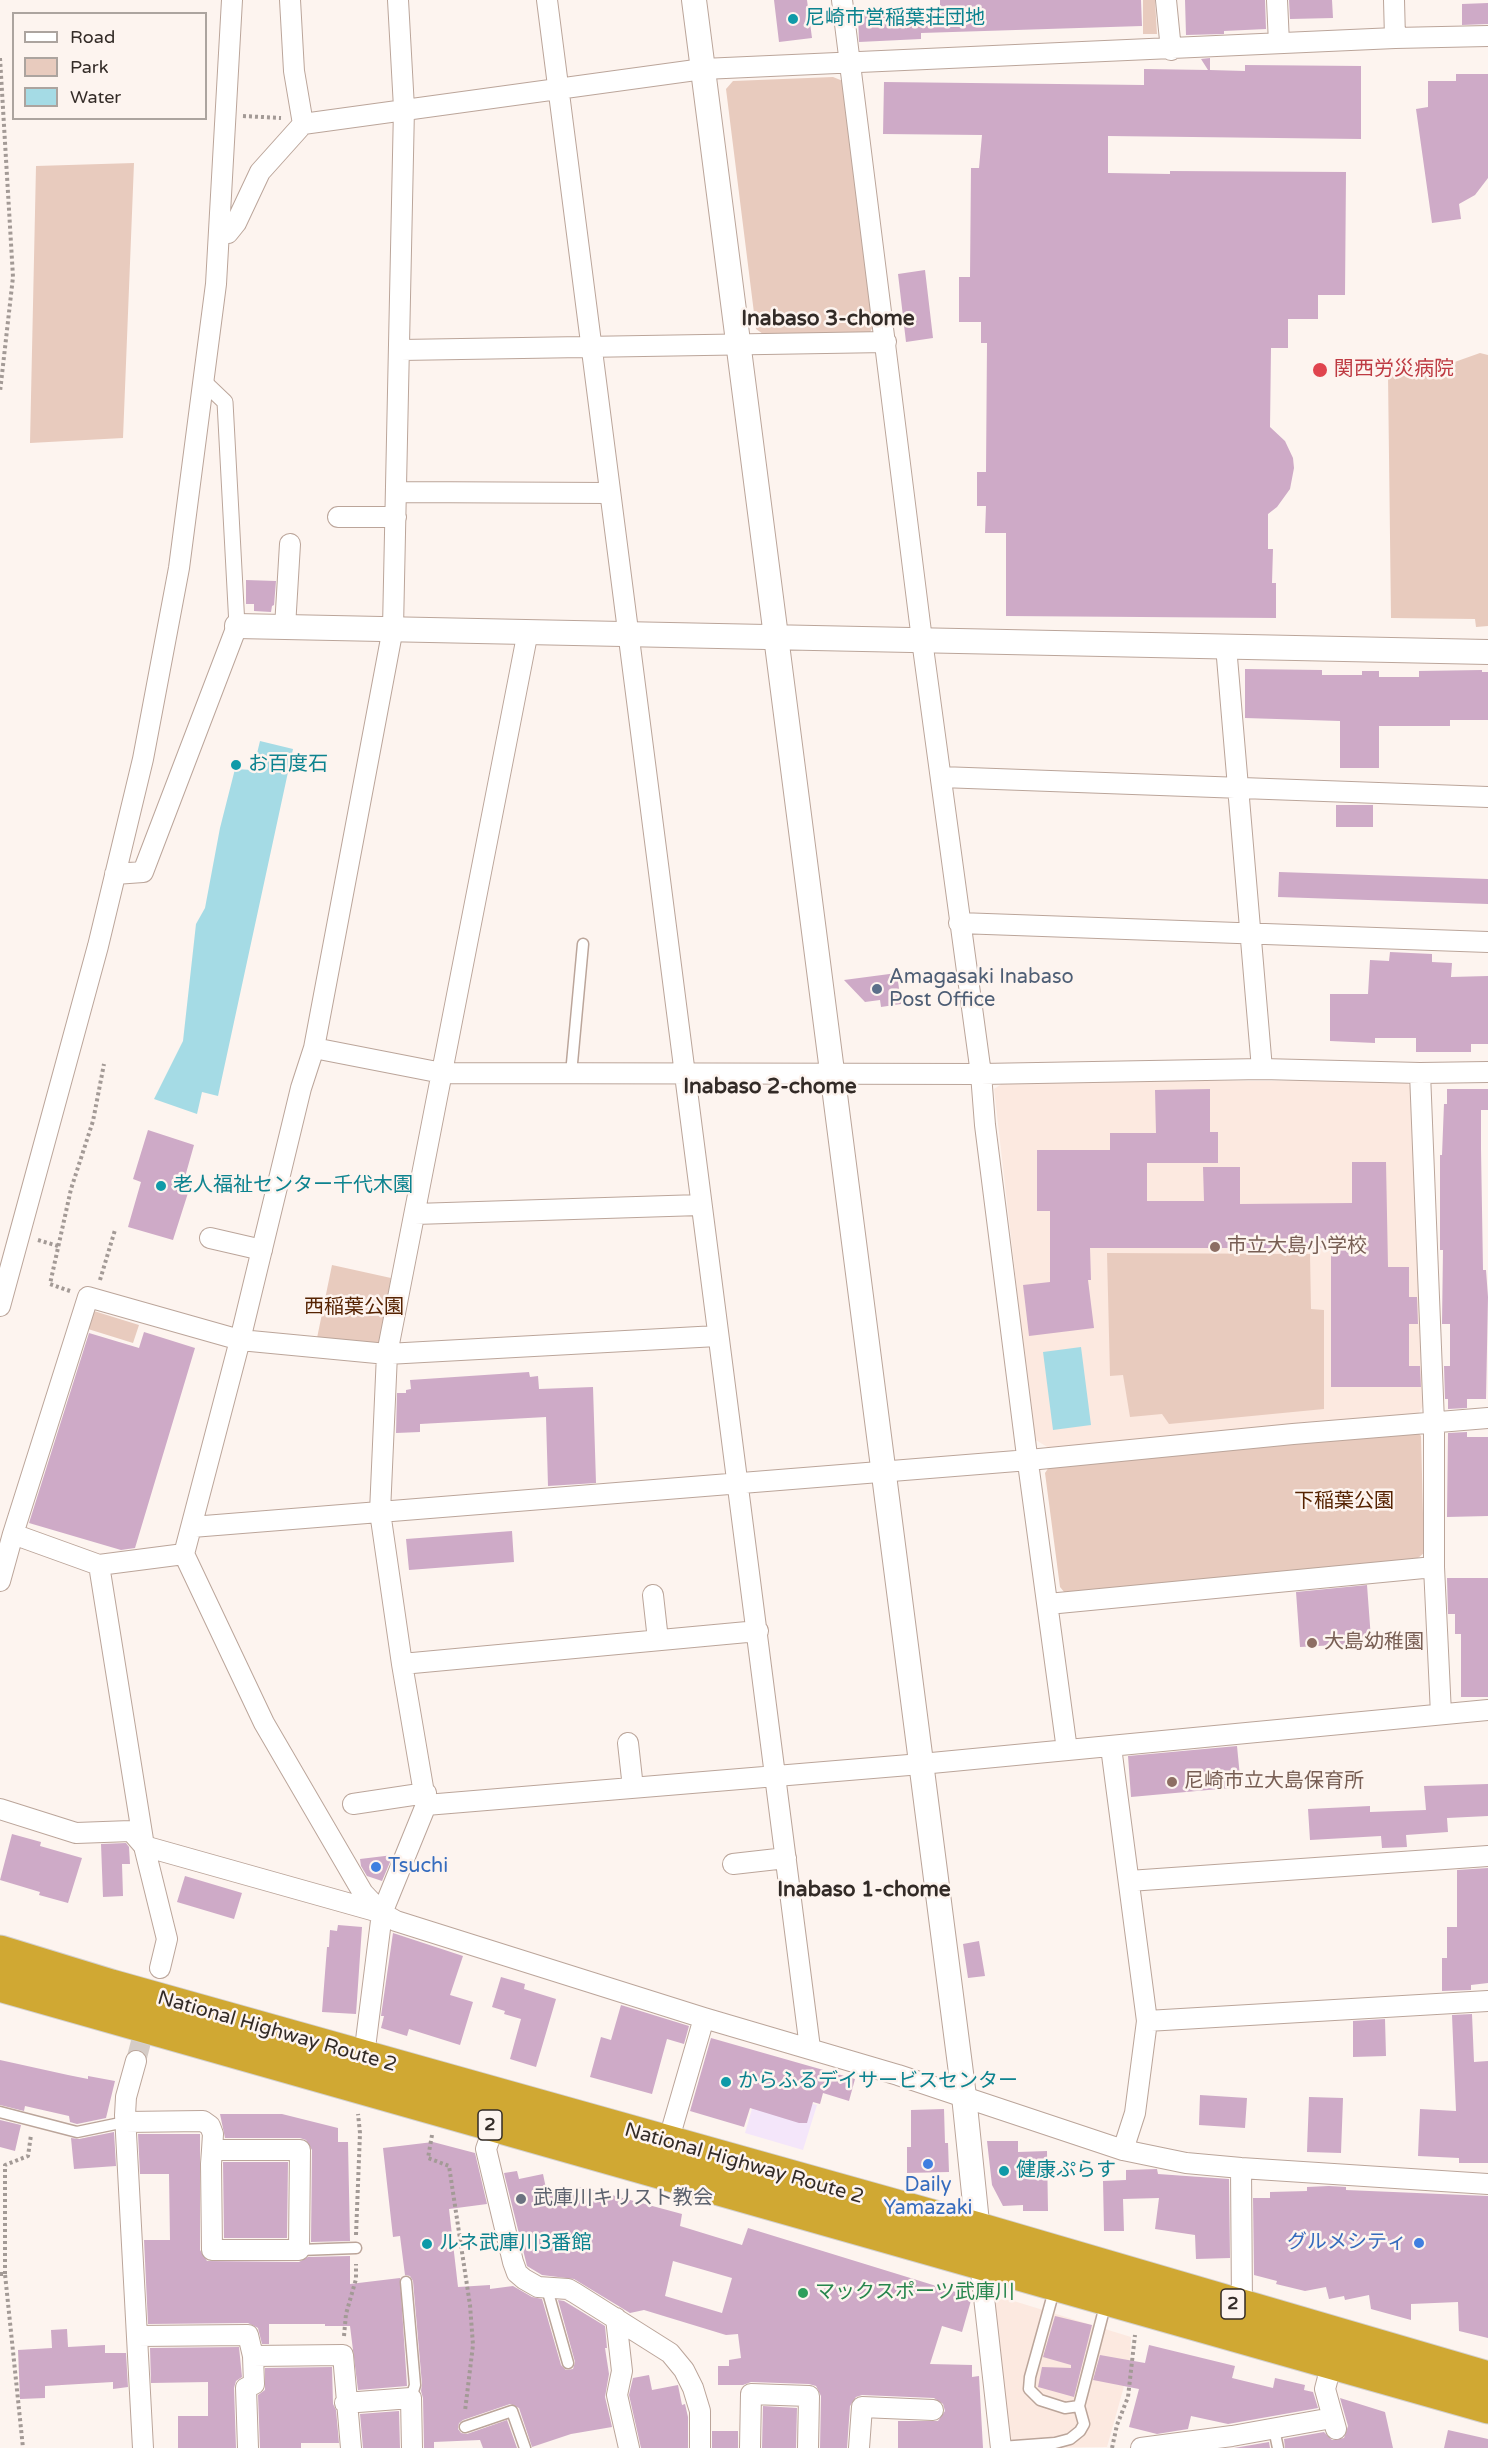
<!DOCTYPE html>
<html>
<head>
<meta charset="utf-8">
<style>
	body { margin:0 }
	#map { position:relative; width:1488px; height:2448px; overflow:hidden; background:#fdf4ef; font-family:"Varela Round",sans-serif }
	canvas { display:block }
	.legend { position:absolute; left:12px; top:12px; width:195px; height:108px; box-sizing:border-box; background:#fdf4ef; border:2px solid #aca49f; margin:0; padding:8px 10px; list-style:none; font-size:18px; color:#332b27 }
	.legend li { display:flex; align-items:center; gap:12px; height:30px }
	.legend b { width:30px; border:2px solid #aca49f }
</style>
</head>
<body>
<div id="map">
<canvas width="1488" height="2448"></canvas>
<ul class="legend">
<li><b style="height:8px;background:#fff"></b>Road</li>
<li><b style="height:16px;background:#e8cbbe"></b>Park</li>
<li><b style="height:16px;background:#a5dbe5"></b>Water</li>
</ul>
</div>
<script>
const ctx = document.querySelector('canvas').getContext('2d');
ctx.lineJoin = 'round';
function fill(path, color) { ctx.fillStyle = color; ctx.fill(path, 'evenodd'); }
const toPath = rows => new Path2D(rows.map(r => 'M' + r).join(''));
function stroke(path, color, width, dash) { ctx.strokeStyle = color; ctx.lineWidth = width; ctx.lineCap = dash ? 'butt' : 'round'; ctx.setLineDash(dash || []); ctx.stroke(path); }
function label(font, color, halo, rows, align = 'center') {
  ctx.font = font + ' "Varela Round","Noto Sans JP",sans-serif'; ctx.lineWidth = 5; ctx.setLineDash([]); ctx.textBaseline = 'middle'; ctx.strokeStyle = halo; ctx.fillStyle = color; for (const [text, x, y, turn = 0] of rows) {
    ctx.save(); ctx.translate(x, y); ctx.rotate((+turn || 0) * Math.PI / 180); ctx.textAlign = isNaN(turn) ? turn : align; if (halo) ctx.strokeText(text, 0, 0); ctx.fillText(text, 0, 0); ctx.restore();
  }
}
const built = toPath([
	[1006,1081,1405,1081,1412,1088,1423,1406,1418,1414,1049,1448,1034,1439,994,1089],
	[1004,2298,1131,2337,1130,2358,1123,2390,1107,2447,1010,2448,995,2302]
]);
const industrial = toPath([
	[758,2088,817,2105,803,2150,745,2133]
]);
const green = toPath([
	[1143,0,1155,0,1157,34,1143,34],
	[833,77,843,81,875,324,870,332,763,334,756,329,726,89,733,81],
	[134,163,123,438,30,443,36,166],
	[1480,353,1488,355,1488,626,1476,627,1475,619,1391,618,1388,375,1432,370],
	[1107,1253,1310,1254,1311,1309,1324,1310,1324,1409,1169,1424,1162,1414,1130,1417,1123,1375,1110,1376],
	[332,1265,391,1278,380,1342,375,1345,317,1338],
	[94,1311,139,1325,133,1343,88,1329],
	[1415,1429,1421,1436,1424,1553,1412,1563,1065,1593,1060,1587,1045,1473,1051,1464]
]);
const water = toPath([
	[260,741,293,749,218,1096,202,1092,197,1114,154,1099,183,1041,196,924,205,908,220,828,235,769,253,770],
	[1081,1347,1091,1425,1053,1430,1043,1352]
]);
const building = toPath([
	[774,0,807,0,812,38,779,42],
	[940,0,1141,0,1142,26,921,33,921,39,859,42,858,15,940,12],
	[1185,0,1265,0,1266,29,1224,31,1224,34,1186,35],
	[1289,0,1332,0,1333,18,1290,19],
	[1488,3,1488,24,1462,25,1462,4],
	[1210,58,1210,70,1245,71,1245,65,1361,66,1361,139,1108,136,1108,173,1170,174,1170,171,1346,172,1345,295,1318,295,1318,319,1288,319,1288,348,1271,348,1270,427,1285,441,1293,458,1294,468,1290,489,1277,507,1268,514,1268,549,1273,549,1272,583,1276,583,1276,618,1006,616,1006,533,985,533,986,506,977,506,977,472,986,472,987,343,981,343,981,322,959,322,959,277,970,277,971,168,979,168,982,135,883,134,884,82,1144,85,1144,69,1208,70,1201,59],
	[1456,74,1488,74,1488,178,1475,195,1459,204,1461,219,1432,223,1416,109,1428,107,1428,81,1456,81],
	[925,270,933,338,906,342,898,274],
	[246,580,276,581,274,605,272,606,271,612,254,611,254,604,246,604],
	[1245,669,1322,670,1322,675,1362,675,1362,671,1379,671,1379,677,1419,677,1419,671,1482,670,1482,672,1488,672,1488,720,1450,720,1450,726,1379,726,1379,768,1340,768,1340,721,1245,718],
	[1336,805,1373,805,1373,827,1336,827],
	[1279,872,1488,879,1488,904,1278,897],
	[1390,952,1432,954,1432,962,1452,963,1451,977,1488,976,1488,1044,1471,1044,1471,1052,1416,1052,1416,1038,1375,1038,1375,1043,1330,1041,1330,994,1368,994,1370,960,1389,961],
	[897,973,901,1004,881,1007,880,1000,865,1002,844,980],
	[1210,1089,1210,1132,1218,1132,1218,1163,1147,1163,1147,1201,1204,1201,1203,1167,1240,1167,1240,1204,1352,1203,1352,1162,1386,1162,1388,1267,1409,1267,1409,1297,1417,1297,1418,1324,1409,1324,1409,1366,1420,1366,1421,1387,1331,1387,1331,1248,1090,1248,1091,1280,1088,1280,1094,1328,1029,1336,1023,1285,1050,1282,1050,1211,1037,1211,1037,1150,1110,1150,1110,1133,1156,1133,1155,1090],
	[1447,1089,1488,1089,1488,1110,1481,1110,1481,1149,1483,1270,1486,1270,1488,1297,1486,1399,1467,1399,1467,1408,1448,1409,1448,1399,1445,1399,1444,1366,1450,1366,1450,1324,1442,1324,1443,1250,1440,1250,1440,1155,1442,1155,1444,1104,1447,1104],
	[148,1130,194,1145,181,1191,188,1193,173,1240,128,1227,141,1182,133,1179],
	[144,1332,195,1348,135,1548,121,1550,29,1523,89,1333,139,1348],
	[529,1372,530,1377,538,1376,539,1389,593,1387,596,1483,548,1486,546,1417,420,1424,420,1432,396,1433,397,1393,406,1393,406,1390,411,1389,410,1380],
	[1467,1432,1467,1437,1488,1437,1488,1516,1447,1517,1448,1433],
	[512,1531,514,1562,409,1570,406,1539],
	[1447,1578,1488,1578,1488,1697,1461,1697,1461,1634,1455,1634,1455,1614,1448,1614],
	[1367,1585,1371,1639,1354,1640,1354,1644,1300,1647,1296,1592],
	[1237,1746,1241,1787,1131,1797,1128,1756],
	[1488,1784,1488,1816,1447,1818,1448,1832,1406,1835,1407,1847,1382,1848,1381,1836,1310,1840,1308,1809,1370,1806,1370,1812,1426,1810,1424,1786],
	[12,1834,41,1842,40,1846,82,1858,68,1903,39,1895,40,1892,0,1880],
	[126,1843,129,1847,130,1864,122,1864,123,1896,103,1897,101,1844],
	[393,1855,382,1881,367,1876,361,1866,360,1859],
	[1488,1868,1488,1983,1471,1985,1471,1990,1442,1991,1442,1958,1447,1958,1447,1927,1457,1927,1457,1870],
	[185,1876,242,1893,234,1919,177,1902],
	[338,1925,362,1927,356,2014,322,2012,327,1947,329,1947,330,1930,337,1931],
	[393,1933,463,1956,450,1995,473,2002,460,2045,409,2029,407,2036,381,2028,384,2016,381,2016],
	[979,1941,985,1976,968,1978,963,1944],
	[501,1977,525,1984,524,1989,556,1999,536,2067,510,2059,521,2019,504,2014,505,2011,492,2007],
	[621,2005,689,2026,684,2044,667,2039,652,2094,590,2077,601,2037,611,2040],
	[1472,2014,1474,2062,1488,2061,1488,2163,1459,2163,1459,2158,1418,2156,1420,2109,1456,2111,1452,2015],
	[1385,2019,1386,2056,1353,2057,1353,2021],
	[711,2038,855,2079,849,2101,823,2093,820,2104,813,2102,807,2123,799,2123,750,2108,744,2127,690,2111],
	[0,2060,68,2075,88,2079,88,2076,115,2081,106,2118,77,2124,70,2122,69,2116,25,2106,24,2111,0,2105],
	[1200,2095,1247,2098,1245,2128,1199,2125],
	[1309,2097,1343,2098,1341,2153,1307,2152],
	[944,2109,945,2143,948,2143,949,2172,907,2173,907,2147,911,2147,911,2110],
	[220,2114,282,2114,338,2128,338,2142,348,2142,350,2241,311,2242,312,2150,306,2140,300,2138,225,2138],
	[0,2120,21,2125,15,2151,0,2147],
	[114,2132,116,2166,74,2169,71,2138,79,2139],
	[138,2134,200,2134,200,2250,207,2261,299,2262,308,2257,350,2256,350,2284,400,2278,407,2386,358,2390,350,2326,325,2326,325,2324,269,2324,269,2344,262,2344,258,2328,248,2323,148,2324,144,2240,170,2240,169,2174,140,2174],
	[987,2141,1018,2141,1018,2152,1047,2151,1048,2211,1023,2211,1023,2205,1003,2206,992,2185],
	[433,2142,475,2153,487,2204,449,2209,458,2287,490,2285,490,2289,513,2286,532,2297,542,2299,561,2365,566,2370,573,2369,575,2362,558,2300,564,2301,605,2326,607,2348,605,2348,609,2374,605,2397,612,2427,571,2434,532,2447,519,2408,510,2404,463,2420,459,2423,458,2429,461,2433,467,2434,507,2420,517,2448,483,2448,480,2440,434,2442,434,2448,424,2448,423,2398,421,2391,422,2384,413,2281,410,2276,405,2275,400,2236,393,2237,383,2148],
	[223,2162,288,2162,287,2238,224,2238],
	[1157,2169,1158,2174,1229,2179,1230,2258,1196,2259,1195,2235,1155,2229,1159,2198,1123,2199,1124,2231,1104,2231,1103,2181,1126,2180,1126,2170],
	[517,2171,519,2179,543,2174,547,2193,582,2187,682,2214,680,2226,742,2245,748,2228,972,2297,962,2332,942,2326,930,2364,972,2365,972,2377,979,2376,983,2448,898,2448,898,2421,938,2421,945,2411,943,2404,934,2398,862,2395,856,2397,850,2406,847,2448,820,2448,821,2396,816,2386,809,2384,751,2382,743,2385,718,2385,718,2366,729,2366,729,2360,741,2358,738,2334,726,2335,644,2310,630,2313,574,2279,542,2275,527,2266,504,2173],
	[673,2261,732,2278,722,2313,665,2296],
	[1329,2186,1346,2187,1346,2190,1488,2196,1488,2338,1459,2331,1458,2302,1411,2304,1411,2320,1371,2309,1369,2295,1345,2300,1344,2296,1329,2299,1326,2287,1305,2291,1276,2284,1277,2281,1254,2275,1253,2198,1270,2198,1270,2192,1307,2191,1307,2187],
	[1055,2316,1092,2325,1074,2397,1038,2387,1042,2367,1071,2368,1071,2365,1043,2357],
	[67,2329,68,2347,105,2345,105,2353,126,2353,128,2387,113,2389,113,2382,45,2386,45,2398,20,2399,18,2350,52,2348,51,2330],
	[1149,2345,1235,2366,1232,2378,1273,2388,1275,2378,1305,2385,1304,2390,1313,2392,1318,2408,1228,2424,1191,2416,1188,2429,1157,2434,1129,2427,1139,2389,1093,2380,1100,2355,1145,2363],
	[239,2347,242,2377,236,2381,234,2388,236,2448,178,2448,178,2416,208,2416,208,2382,151,2383,150,2348],
	[332,2367,333,2404,336,2410,339,2443,301,2443,301,2448,260,2448,258,2395,265,2390,265,2368],
	[649,2375,652,2390,678,2385,682,2405,685,2404,688,2417,688,2448,641,2448,629,2395,633,2378],
	[1340,2398,1385,2412,1393,2448,1285,2448,1284,2439,1324,2432,1332,2440,1344,2438,1348,2426],
	[763,2406,797,2408,796,2448,762,2448],
	[399,2411,400,2448,363,2448,360,2414],
	[1448,2430,1488,2439,1488,2448,1444,2448],
	[712,2431,738,2431,738,2448,712,2448],
	[1269,2442,1270,2448,1233,2448,1234,2448]
]);
const minorTunnel = toPath([
	[136,2061,160,1968]
]);
const path = toPath([
	[0,58,13,277,0,392],
	[243,116,281,118],
	[38,1240,58,1246],
	[100,1280,115,1230],
	[70,1291,50,1284,71,1189,93,1121,104,1064],
	[432,2135,428,2158,449,2166,470,2305,473,2345,465,2411],
	[356,2235,360,2133,358,2114],
	[0,2274,5,2274,23,2448],
	[5,2274,5,2165,28,2156,31,2135],
	[344,2336,346,2314,356,2279,356,2264],
	[1112,2448,1117,2425,1128,2397,1135,2335]
]);
const service = toPath([
	[571,1074,583,944],
	[0,2112,77,2132,125,2122],
	[299,2250,356,2248],
	[406,2282,415,2385,411,2398],
	[1055,2287,1030,2377,1029,2389,1040,2400,1065,2408,1079,2406,1106,2302],
	[547,2289,568,2363],
	[465,2427,512,2411,525,2448],
	[1274,2429,1278,2448],
	[1001,2447,1055,2443,1070,2439,1080,2431,1084,2424,1079,2406]
]);
const pedestrian = toPath([
	[203,381,225,402,237,626]
]);
const minor = toPath([
	[290,0,294,71,303,124,703,69,1395,38,1488,36],
	[398,0,404,108,393,628,314,1048,301,1088,240,1340,184,1554,264,1723,363,1893,382,1913,396,1921,704,2018,898,2075,1123,2150,1186,2163,1241,2168,1488,2184],
	[547,0,810,2048],
	[842,0,922,640,981,1074,985,1125,1026,1448,1067,1750],
	[1166,0,1171,50],
	[1277,0,1279,43],
	[1394,0,1395,38],
	[219,231,228,233,236,223,260,172,303,124],
	[401,350,886,342],
	[397,492,609,493],
	[338,517,396,517],
	[285,627,290,544],
	[1226,646,1262,1069],
	[941,777,1488,797],
	[115,874,143,872,237,626],
	[959,923,1488,942],
	[314,1048,442,1073,981,1074,1262,1069,1420,1073,1488,1072],
	[1420,1073,1434,1422,1434,1567,1441,1714],
	[415,1214,700,1205],
	[210,1238,262,1250],
	[0,1306,98,946,143,759,179,568,216,284,232,0],
	[192,1527,1029,1460,1293,1434,1488,1418],
	[13,1534,88,1297,240,1340,387,1354,717,1336],
	[99,1565,144,1846,167,1939,160,1968],
	[0,1581,13,1534,99,1565,184,1554],
	[653,1595,658,1640],
	[1048,1604,1434,1567],
	[402,1664,758,1631],
	[628,1743,633,1788],
	[1111,1747,1147,2021,1135,2113,1123,2150],
	[353,1804,426,1793],
	[426,1805,921,1764,1488,1710],
	[0,1809,76,1833,131,1831,144,1846,379,1912],
	[733,1864,786,1858],
	[1129,1881,1488,1856],
	[1147,2021,1488,2001],
	[364,2056,382,1913,426,1805,402,1664,380,1512,387,1354,528,631],
	[136,2061,126,2097,125,2115,143,2448],
	[125,2122,203,2121,210,2126,213,2134,212,2150,211,2164,212,2250,299,2250,300,2150,212,2150],
	[494,2126,486,2149,513,2262,517,2273,524,2279,538,2287,568,2289,575,2293,670,2353,684,2370,693,2388,700,2411,700,2448],
	[668,2142,704,2018],
	[1241,2168,1242,2307],
	[980,2262,1001,2448],
	[616,2318,622,2371,617,2395,629,2448],
	[137,2336,248,2335,253,2356,254,2384,246,2388,248,2448],
	[253,2356,343,2355,351,2448],
	[1332,2362,1325,2389,1336,2429],
	[345,2403,411,2398,412,2448],
	[750,2448,751,2394,809,2396,808,2448],
	[859,2448,862,2407,933,2410],
	[1141,2448,1232,2436,1332,2418]
]);
const tertiary = toPath([
	[694,0,964,2096,979,2242],
	[237,626,1488,652]
]);
const trunk = toPath([
	[0,1952,111,1986,978,2229,1488,2378],
	[0,1985,1488,2407]
]);
const markers = [
	[793,19,6,"#0f9aa8"],
	[1320,370,8,"#e0444e"],
	[236,765,6,"#0f9aa8"],
	[877,989,6,"#5c6f8a"],
	[161,1186,6,"#0f9aa8"],
	[1215,1247,6,"#8d6e63"],
	[1312,1643,6,"#8d6e63"],
	[1172,1782,6,"#8d6e63"],
	[376,1867,6,"#3f7fe0"],
	[726,2082,6,"#0f9aa8"],
	[928,2164,6,"#3f7fe0"],
	[1004,2171,6,"#0f9aa8"],
	[521,2199,6,"#6b7280"],
	[1419,2243,6,"#3f7fe0"],
	[427,2244,6,"#0f9aa8"],
	[803,2293,6,"#2e9e5b"]
];
const shields = [
	[490,2125,24],
	[1233,2304,24]
];
const shieldNames = [
	["2",490,2125],
	["2",1233,2304]
];
const cultureNames = [
	["尼崎市営稲葉荘団地",805,19],
	["お百度石",248,765],
	["老人福祉センター千代木園",173,1186],
	["からふるデイサービスセンター",738,2082],
	["健康ぷらす",1016,2171],
	["ルネ武庫川3番館",439,2244]
];
const healthNames = [
	["関西労災病院",1334,370]
];
const serviceNames = [
	["Amagasaki Inabaso",889,978],
	["Post Office",889,1001]
];
const educationNames = [
	["市立大島小学校",1227,1247],
	["大島幼稚園",1324,1643],
	["尼崎市立大島保育所",1184,1782]
];
const parkNames = [
	["西稲葉公園",354,1308],
	["下稲葉公園",1344,1502]
];
const shopNames = [
	["Tsuchi",388,1867],
	["Daily",928,2186,"center"],
	["Yamazaki",928,2209,"center"],
	["グルメシティ",1407,2243,"right"]
];
const streetNames = [
	["National Highway Route 2",277,2032,16],
	["National Highway Route 2",744,2164,16]
];
const worshipNames = [
	["武庫川キリスト教会",533,2199]
];
const leisureNames = [
	["マックスポーツ武庫川",815,2293]
];
const neighbourhoodNames = [
	["Inabaso 3-chome",828,319],
	["Inabaso 2-chome",770,1087],
	["Inabaso 1-chome",864,1890]
];
fill(built, '#fce9e0');
fill(industrial, '#f4e6fa');
fill(green, '#e8cbbe');
fill(water, '#a5dbe5');
fill(building, '#ceaac7');
stroke(minorTunnel, '#d5ccc7', 20, [20, 10]);
stroke(service, '#bba59a', 13);
stroke(pedestrian, '#bba59a', 17);
stroke(minor, '#bba59a', 22);
stroke(tertiary, '#bba59a', 26);
stroke(trunk, '#d2d0cf', 35);
stroke(path, '#a39a96', 4, [3, 3]);
stroke(service, '#fff', 10);
stroke(pedestrian, '#fff', 15);
stroke(minor, '#fff', 20);
stroke(tertiary, '#fff', 24);
stroke(trunk, '#d0a833', 33);
for (const [x, y, r, color] of markers) { const dot = new Path2D(); dot.arc(x, y, r, 0, 2 * Math.PI); ctx.fillStyle = color; ctx.fill(dot); stroke(dot, '#fdf4ef', 2); }
for (const [x, y, w] of shields) { const box = new Path2D(); box.roundRect(x - w / 2, y - 15, w, 30, 4.5); ctx.fillStyle = '#fdf4ef'; ctx.fill(box); stroke(box, '#332b27', 1.5); }
label('bold 18px', '#332b27', null, shieldNames);
label('20px', '#0d838f', '#fdf4ef', cultureNames, 'left');
label('20px', '#be3a42', '#fdf4ef', healthNames, 'left');
label('20px', '#4e5e75', '#fdf4ef', serviceNames, 'left');
label('20px', '#785e54', '#fdf4ef', educationNames, 'left');
label('20px', '#562302', '#fdf4ef', parkNames);
label('20px', '#366cbe', '#fdf4ef', shopNames, 'left');
label('20px', '#332b27', '#fdf4ef', streetNames);
label('20px', '#5b616d', '#fdf4ef', worshipNames, 'left');
label('20px', '#27864d', '#fdf4ef', leisureNames, 'left');
label('bold 21px', '#332b27', '#fdf4ef', neighbourhoodNames);
</script>
</body>
</html>
